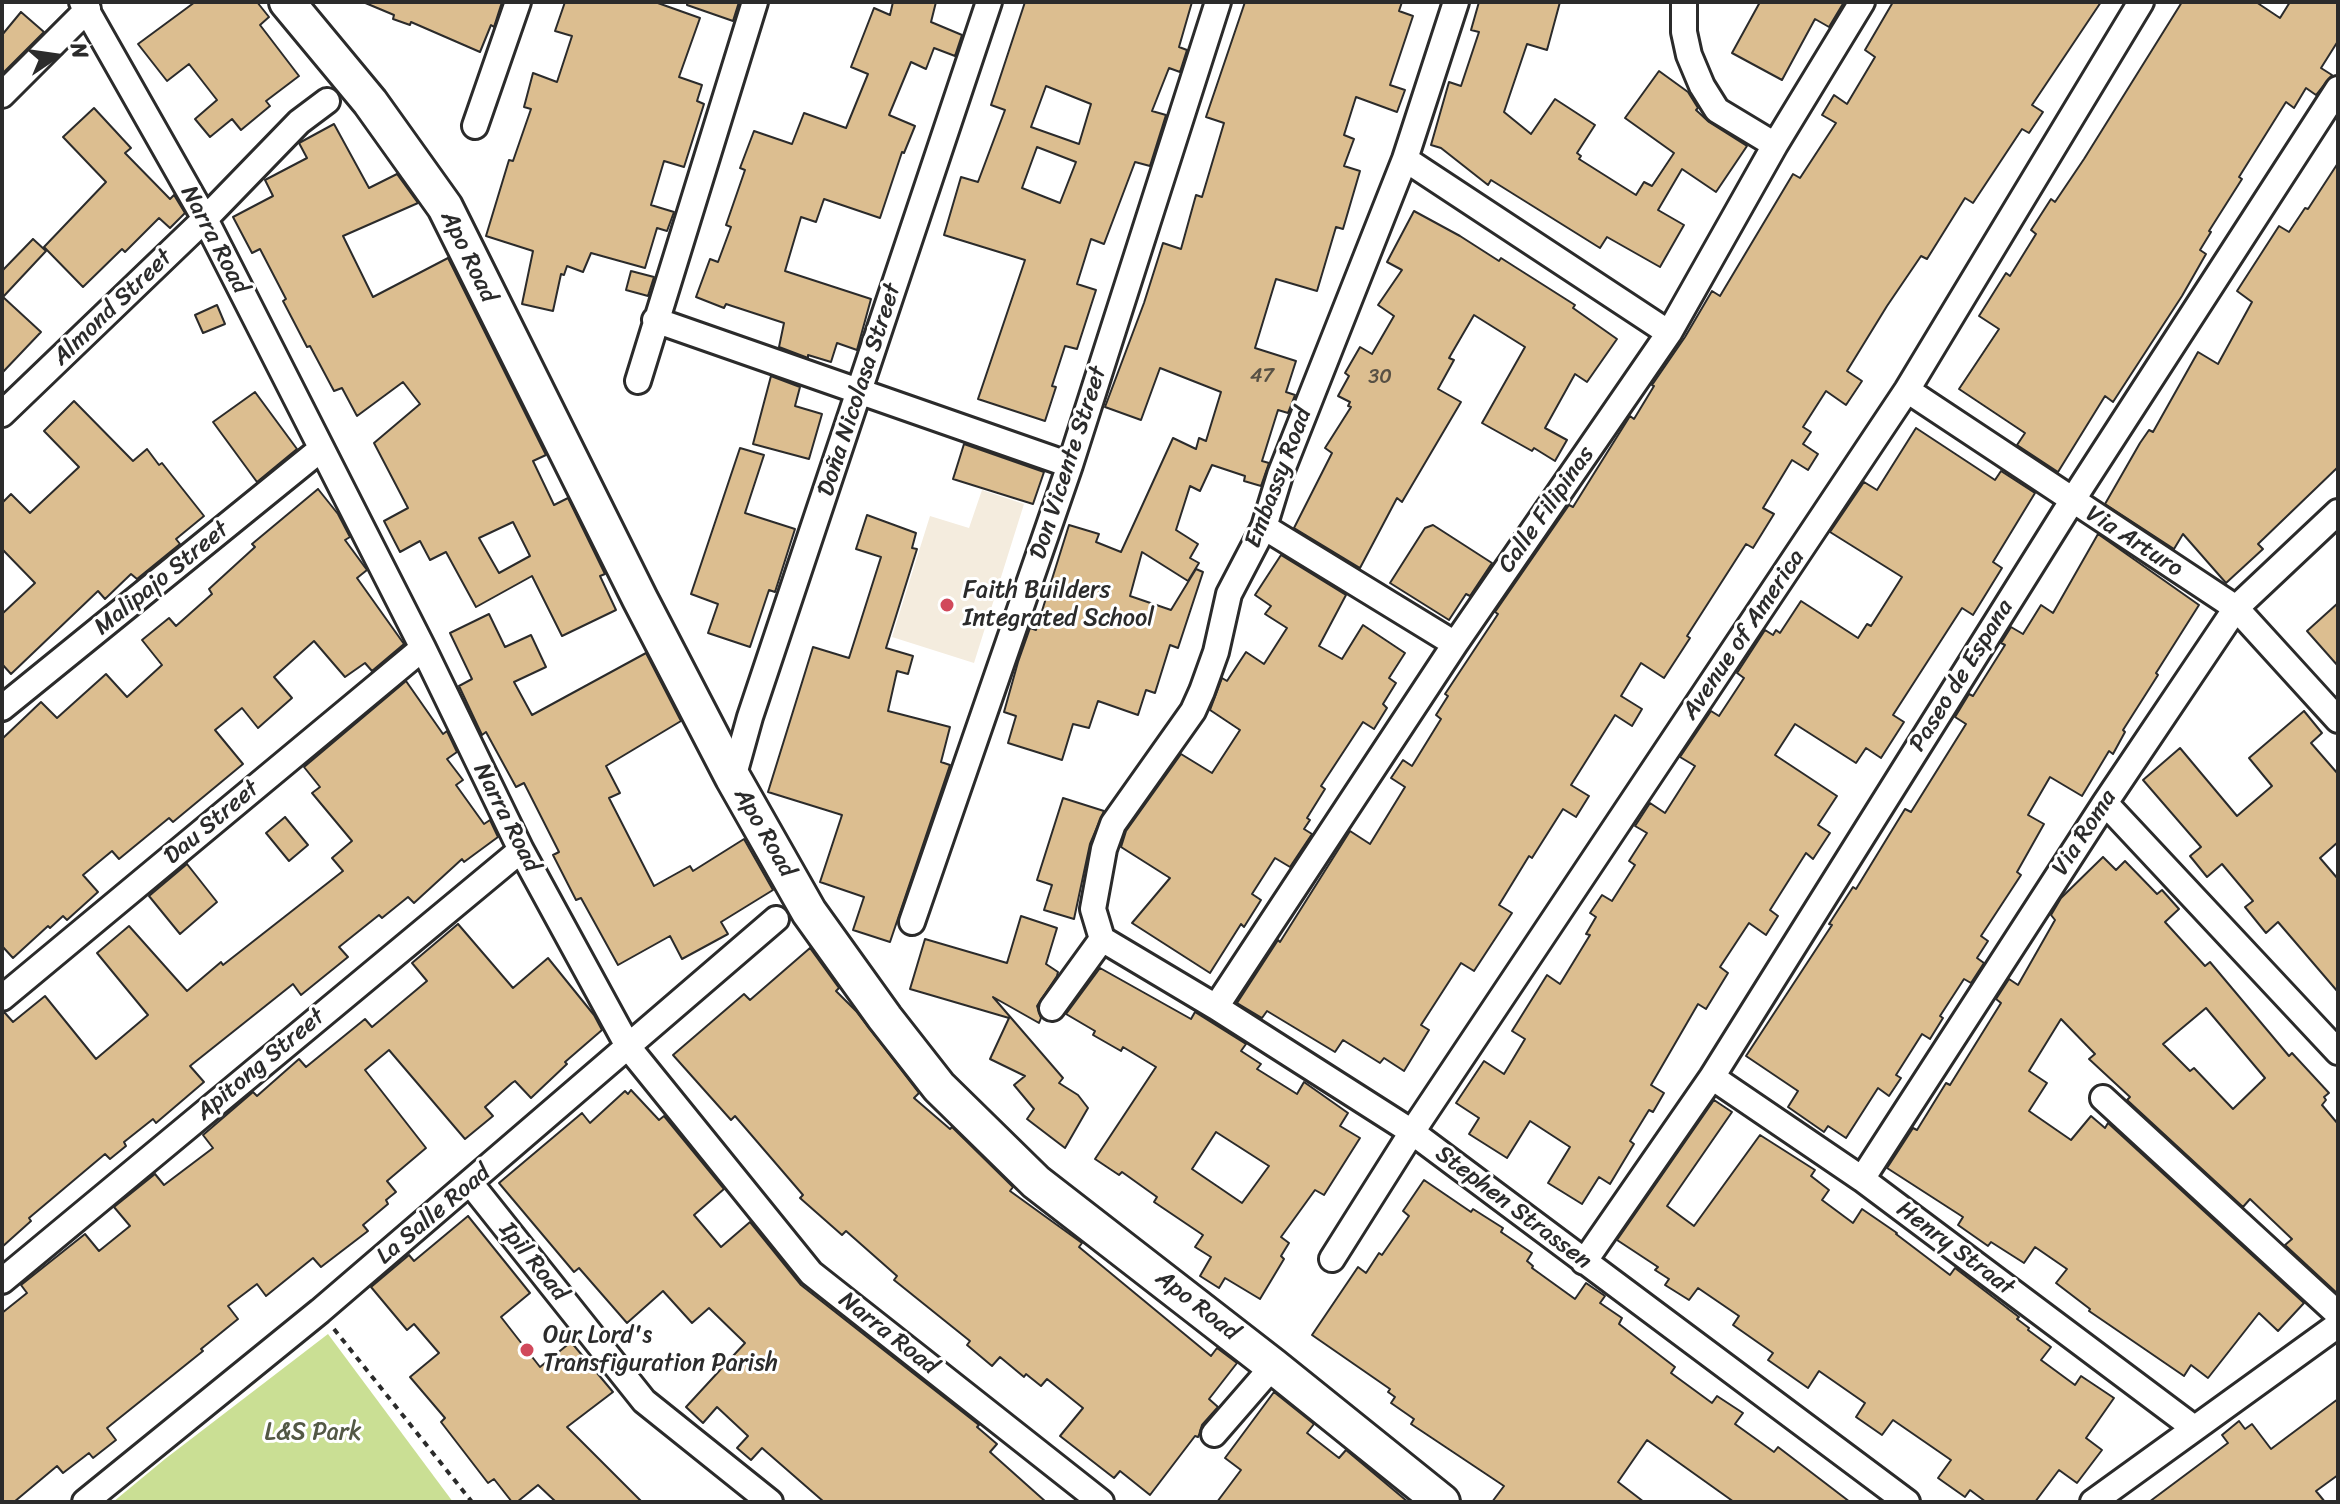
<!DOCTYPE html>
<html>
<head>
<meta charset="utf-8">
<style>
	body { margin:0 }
	#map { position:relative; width:2340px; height:1504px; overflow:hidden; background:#fff; font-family:Sriracha,sans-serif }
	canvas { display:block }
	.frame { position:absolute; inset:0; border:4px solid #2b2b2b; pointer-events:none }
	.north { position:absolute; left:16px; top:16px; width:80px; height:80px; -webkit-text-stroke:6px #fff; paint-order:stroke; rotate:77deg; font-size:22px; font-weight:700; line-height:32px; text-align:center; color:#2b2b2b }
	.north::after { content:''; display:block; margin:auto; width:28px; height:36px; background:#2b2b2b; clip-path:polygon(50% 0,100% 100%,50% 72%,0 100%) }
</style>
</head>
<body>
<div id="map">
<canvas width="2340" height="1504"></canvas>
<div class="frame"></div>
<div class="north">N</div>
</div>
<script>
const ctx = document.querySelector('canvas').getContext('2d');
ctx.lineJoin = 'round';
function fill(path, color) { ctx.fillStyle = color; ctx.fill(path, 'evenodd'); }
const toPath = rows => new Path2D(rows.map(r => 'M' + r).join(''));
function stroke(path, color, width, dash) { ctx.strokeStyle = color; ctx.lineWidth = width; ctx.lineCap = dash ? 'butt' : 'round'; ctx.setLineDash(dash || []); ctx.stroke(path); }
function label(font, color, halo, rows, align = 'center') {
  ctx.font = font + ' Sriracha,sans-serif'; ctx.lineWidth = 6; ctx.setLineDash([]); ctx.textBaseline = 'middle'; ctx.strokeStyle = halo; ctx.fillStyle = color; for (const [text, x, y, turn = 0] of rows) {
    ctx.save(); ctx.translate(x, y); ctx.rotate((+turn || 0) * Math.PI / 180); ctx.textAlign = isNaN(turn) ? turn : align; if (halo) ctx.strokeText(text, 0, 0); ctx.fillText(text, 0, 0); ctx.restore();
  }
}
const built = toPath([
	[982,490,1024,504,974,663,892,637,930,516,969,528]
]);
const green = toPath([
	[328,1334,453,1502,113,1502,165,1459]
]);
const building = toPath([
	[195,2,257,2,269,17,260,25,299,76,266,101,270,106,241,130,232,119,210,137,195,119,217,100,189,64,167,81,138,44,195,2],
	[363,2,502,2,494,27,491,25,480,52,411,22,410,25,393,19,394,15,363,2],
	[565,2,655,2,700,18,679,77,702,85,697,101,704,104,684,167,664,161,651,205,674,212,667,231,657,228,645,268,591,253,583,272,567,266,564,275,561,274,553,311,522,304,533,251,486,236,509,160,513,161,531,109,524,107,533,73,557,82,572,36,555,31,565,2],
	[687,2,739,2,733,21,687,5,687,2],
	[893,2,936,2,931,22,962,35,955,56,934,48,926,69,911,62,889,115,915,126,904,153,902,152,880,218,824,199,816,222,801,217,785,271,871,299,857,350,837,343,831,362,808,355,808,358,779,347,784,323,726,304,724,308,696,297,710,259,718,262,731,227,726,225,745,170,740,168,754,131,792,144,804,113,846,128,868,74,851,67,874,8,890,15,893,2],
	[1025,2,1192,2,1179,47,1187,50,1180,72,1169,68,1152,111,1166,115,1150,166,1135,162,1104,244,1091,239,1077,284,1096,290,1077,349,1065,346,1052,386,1056,387,1045,421,978,399,1025,260,944,235,961,177,978,182,1005,110,991,105,1025,2],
	[1046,86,1091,104,1079,144,1031,127,1046,86],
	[1037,147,1076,162,1060,203,1022,188,1037,147],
	[1245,2,1402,2,1399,11,1413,16,1390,85,1405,90,1397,112,1356,97,1344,135,1354,139,1344,166,1360,171,1343,229,1336,227,1317,291,1276,279,1255,348,1296,361,1286,392,1295,395,1288,413,1278,410,1262,461,1269,463,1261,486,1244,481,1245,476,1212,465,1200,491,1190,486,1176,530,1198,544,1190,558,1199,563,1188,581,1142,552,1130,596,1171,610,1196,569,1203,572,1178,648,1170,645,1155,693,1146,690,1138,715,1098,701,1089,728,1073,724,1062,760,1008,743,1016,716,1004,712,1018,662,1030,628,1036,630,1069,525,1099,534,1096,542,1121,552,1173,438,1196,449,1199,438,1206,441,1221,392,1160,368,1141,420,1105,407,1144,303,1163,243,1181,249,1196,195,1202,197,1224,123,1206,117,1245,2],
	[1479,2,1560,2,1547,50,1527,44,1504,112,1531,134,1555,99,1595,125,1577,153,1581,156,1579,159,1636,195,1644,182,1652,186,1674,153,1625,118,1659,71,1688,92,1698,108,1696,110,1709,122,1747,146,1716,192,1682,169,1658,210,1684,225,1660,267,1607,237,1600,248,1491,180,1488,185,1441,148,1431,145,1449,82,1461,86,1479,32,1471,30,1479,2],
	[1760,2,1844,2,1829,27,1815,19,1782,80,1732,53,1760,2],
	[1893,2,2101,2,2032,105,2043,112,2029,133,2022,129,1973,203,1965,198,1927,259,1921,256,1887,306,1847,371,1862,381,1846,405,1826,391,1803,427,1811,432,1803,444,1818,454,1808,470,1792,460,1763,508,1774,514,1753,548,1746,544,1687,636,1690,638,1664,678,1641,663,1621,696,1642,709,1632,726,1615,715,1571,785,1589,796,1576,817,1563,809,1532,858,1529,856,1499,905,1512,913,1474,971,1461,963,1421,1025,1429,1030,1404,1071,1384,1058,1380,1063,1343,1040,1335,1052,1267,1011,1262,1018,1237,1003,1278,940,1280,942,1350,831,1370,844,1405,787,1391,778,1403,760,1412,766,1441,719,1436,715,1448,696,1445,694,1498,614,1495,612,1569,505,1573,507,1630,416,1634,419,1654,386,1652,385,1685,337,1712,291,1720,296,1793,174,1800,178,1836,123,1822,115,1834,95,1847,104,1875,57,1865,50,1893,2],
	[2182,2,2256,2,2280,18,2290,2,2338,2,2338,41,2321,68,2332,75,2316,95,2306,88,2294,108,2286,102,2239,177,2242,179,2209,231,2211,232,2200,250,2206,254,2182,296,2113,402,2105,396,2058,472,2017,445,2025,433,1959,389,1999,329,1979,316,2006,273,2010,276,2036,234,2031,230,2051,199,2055,202,2084,159,2182,2],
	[21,12,44,32,2,74,2,35,21,12],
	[94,108,131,148,125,153,170,199,174,195,185,213,170,228,159,218,125,252,122,249,83,287,44,247,106,182,63,137,94,108],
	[334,124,369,188,397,174,418,203,343,236,373,297,448,258,546,455,533,461,554,505,568,498,605,574,600,576,616,610,562,636,532,576,476,607,446,552,430,560,420,541,400,552,384,521,408,508,374,443,420,404,403,382,357,416,342,388,334,391,310,346,307,347,283,301,286,299,260,249,252,253,233,217,273,196,265,180,307,158,299,143,334,124],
	[513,522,530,556,499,573,479,538,513,522],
	[2338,163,2338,467,2258,544,2263,549,2226,583,2183,534,2174,549,2105,504,2140,443,2149,430,2153,432,2198,352,2218,364,2252,302,2237,291,2279,226,2289,232,2305,208,2308,209,2338,163],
	[1414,211,1460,236,1499,261,1501,258,1523,272,1575,305,1573,308,1617,339,1587,382,1575,374,1545,428,1567,440,1555,461,1534,448,1532,451,1482,423,1525,347,1474,315,1449,358,1454,360,1438,389,1461,402,1402,502,1397,498,1360,568,1294,528,1332,453,1325,448,1351,407,1348,406,1350,402,1338,396,1349,376,1345,373,1360,347,1372,354,1394,316,1378,305,1402,270,1387,262,1414,211],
	[33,239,46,251,3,297,41,332,2,373,2,271,33,239],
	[631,271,654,277,648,296,626,290,631,271],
	[217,305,225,324,203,333,195,315,217,305],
	[771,376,800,387,795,406,822,414,809,459,753,444,771,376],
	[255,392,297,449,257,482,213,422,255,392],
	[74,401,133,461,147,449,159,465,162,463,204,516,176,539,180,544,137,579,131,574,105,599,98,591,11,674,2,664,2,614,35,583,2,549,2,503,11,494,30,513,79,467,44,431,74,401],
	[1916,428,1995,480,2001,471,2035,493,1993,562,2002,568,1973,615,1962,608,1893,715,1904,722,1881,758,1866,748,1856,763,1795,724,1775,755,1837,796,1818,825,1830,833,1813,859,1806,853,1770,910,1778,916,1766,935,1749,923,1720,967,1728,973,1706,1009,1698,1004,1651,1085,1664,1093,1653,1112,1649,1110,1630,1141,1634,1144,1610,1184,1599,1177,1582,1204,1548,1183,1570,1147,1530,1121,1507,1158,1469,1134,1479,1118,1456,1103,1484,1061,1504,1074,1525,1039,1512,1031,1547,975,1560,984,1590,935,1586,934,1596,917,1590,913,1602,895,1612,901,1635,865,1629,861,1647,833,1635,826,1650,803,1665,813,1695,766,1680,757,1711,711,1719,716,1744,678,1737,673,1765,630,1773,635,1776,630,1780,633,1801,601,1858,638,1867,624,1871,626,1902,577,1830,532,1864,482,1877,490,1916,428],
	[964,444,1044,472,1033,504,953,479,964,444],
	[740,448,764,455,745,513,795,529,775,592,769,590,750,647,708,633,718,604,691,594,740,448],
	[318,489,338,514,350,537,345,540,367,570,357,578,404,644,372,671,365,663,345,677,314,641,274,677,292,698,258,728,242,708,215,730,243,764,173,822,169,818,119,859,112,851,83,875,98,892,67,920,63,916,50,928,48,926,13,958,2,946,2,739,41,702,57,718,106,674,127,697,162,665,142,640,169,618,176,626,212,594,209,589,255,547,252,544,318,489],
	[867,515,916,533,912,548,917,549,886,648,913,656,908,674,897,671,888,711,950,727,941,762,950,765,890,942,853,930,864,897,820,882,842,815,768,792,813,647,849,658,881,557,856,549,867,515],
	[1433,525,1492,563,1470,596,1466,594,1449,620,1390,583,1425,528,1433,525],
	[2098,534,2199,605,2156,673,2158,675,2123,730,2125,732,2113,754,2109,751,2082,796,2050,777,2028,815,2044,824,2017,872,2021,875,1981,936,1988,941,1977,958,1984,963,1971,983,1964,979,1940,1016,1943,1018,1930,1039,1922,1034,1896,1075,1901,1078,1889,1096,1878,1088,1846,1138,1828,1126,1824,1132,1788,1107,1798,1091,1746,1056,1832,925,1829,924,1853,887,1856,889,1905,809,1911,812,1966,724,1955,717,1969,694,1973,696,2005,645,2001,643,2011,627,2023,634,2041,605,2053,613,2098,534],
	[1281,555,1346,595,1319,646,1342,659,1363,625,1405,653,1389,678,1396,683,1383,704,1387,708,1374,729,1363,722,1321,786,1325,789,1307,818,1310,820,1304,829,1312,834,1290,867,1275,858,1252,894,1261,900,1244,927,1241,924,1210,973,1132,923,1170,878,1121,847,1126,831,1181,754,1212,773,1240,730,1210,710,1222,678,1227,681,1246,652,1264,664,1287,628,1265,614,1271,606,1255,595,1281,555],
	[2338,603,2338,666,2307,631,2338,603],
	[489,614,505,647,531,635,546,667,514,682,532,715,646,653,681,721,606,766,620,793,609,798,654,886,690,866,693,871,744,839,773,890,721,922,728,934,682,959,670,936,618,965,581,898,576,900,553,855,559,852,524,783,516,787,486,732,482,735,459,686,472,679,450,633,489,614],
	[406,681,443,734,447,731,457,752,447,759,463,780,456,785,484,824,490,820,498,837,464,862,462,859,414,903,408,897,382,918,379,915,339,947,348,957,301,995,293,984,190,1066,204,1082,156,1123,153,1119,124,1142,126,1146,110,1159,105,1154,29,1218,31,1221,2,1247,2,1013,5,1013,13,1022,45,996,96,1059,148,1015,97,953,129,926,187,991,221,962,223,965,343,871,332,858,352,841,312,793,320,787,304,767,406,681],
	[2304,711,2322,733,2311,743,2338,774,2338,842,2320,858,2338,879,2338,992,2278,922,2266,933,2245,907,2253,901,2222,864,2207,877,2190,856,2201,847,2143,780,2180,748,2237,816,2272,786,2249,758,2304,711],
	[1063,798,1104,811,1090,844,1074,919,1044,910,1052,885,1037,880,1063,798],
	[285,817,308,845,289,861,266,833,285,817],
	[2103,857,2116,870,2125,861,2157,894,2162,890,2179,909,2165,922,2205,966,2210,962,2289,1056,2292,1053,2329,1093,2324,1097,2326,1100,2322,1105,2338,1124,2338,1294,2285,1245,2292,1239,2250,1199,2243,1207,2127,1100,2130,1097,2089,1059,2095,1054,2061,1019,2029,1071,2047,1083,2029,1111,2071,1140,2091,1116,2105,1128,2108,1123,2304,1303,2278,1331,2259,1313,2208,1378,2191,1365,2184,1376,2089,1311,2090,1309,2056,1283,2067,1269,2035,1247,2024,1263,1991,1242,1988,1246,1958,1225,1963,1217,1887,1168,1913,1128,1917,1130,1946,1083,1950,1085,2001,1003,1996,999,2009,979,2018,985,2055,920,2051,915,2061,898,2103,857],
	[2206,1008,2265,1078,2233,1109,2194,1068,2190,1071,2163,1044,2206,1008],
	[187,864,217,902,180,934,149,896,187,864],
	[1021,916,1057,928,1046,964,1058,972,1057,976,1037,1006,1041,1018,1039,1023,993,997,1063,1078,1059,1083,1078,1095,1088,1108,1065,1148,1027,1119,1034,1109,1014,1085,1025,1076,990,1059,1009,1018,910,989,925,939,1007,963,1021,916],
	[458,924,513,988,548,958,594,1015,602,1030,565,1062,567,1064,531,1098,515,1081,512,1083,485,1107,493,1116,465,1139,389,1050,365,1070,426,1148,387,1181,396,1192,386,1200,388,1204,363,1225,368,1231,321,1267,313,1258,266,1296,257,1284,228,1306,238,1319,201,1349,203,1351,107,1428,116,1440,93,1458,89,1453,63,1473,57,1466,14,1502,2,1502,2,1313,27,1293,21,1285,85,1234,99,1251,130,1226,114,1207,155,1174,164,1185,213,1148,203,1135,253,1092,257,1096,299,1059,306,1067,365,1019,372,1027,427,981,412,963,458,924],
	[810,948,839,988,836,991,856,1011,919,1093,914,1098,950,1129,952,1127,1013,1187,1010,1191,1082,1243,1079,1247,1211,1356,1217,1348,1237,1363,1209,1399,1218,1407,1202,1425,1199,1435,1198,1437,1195,1436,1150,1495,1120,1471,1114,1478,1060,1436,1083,1408,1047,1379,1041,1386,1026,1374,1024,1377,1000,1357,992,1366,967,1345,970,1341,894,1280,897,1276,846,1231,842,1235,800,1198,803,1195,735,1116,731,1120,673,1055,744,994,750,1000,810,948],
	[1100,968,1191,1019,1195,1012,1246,1044,1241,1051,1261,1064,1257,1069,1297,1094,1304,1082,1348,1113,1340,1126,1360,1138,1324,1195,1315,1190,1281,1237,1289,1243,1281,1256,1284,1259,1260,1299,1225,1278,1219,1288,1200,1276,1211,1257,1195,1247,1203,1235,1154,1202,1157,1197,1122,1172,1119,1175,1095,1159,1156,1067,1123,1047,1121,1051,1093,1035,1095,1031,1066,1014,1100,968],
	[1216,1132,1269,1166,1242,1203,1192,1169,1216,1132],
	[631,1090,659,1120,664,1116,724,1189,694,1215,721,1247,750,1222,801,1285,979,1425,977,1427,997,1444,990,1452,1046,1502,824,1502,762,1448,751,1460,737,1448,748,1436,717,1407,703,1423,686,1407,745,1343,709,1308,692,1323,663,1291,627,1323,579,1268,574,1272,499,1183,582,1113,590,1123,625,1091,628,1094,631,1090],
	[1714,1100,1732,1112,1667,1206,1694,1226,1760,1135,1815,1170,1811,1176,1829,1190,1822,1200,1853,1223,1862,1209,1897,1233,1896,1234,1950,1275,1955,1268,2019,1317,2017,1319,2029,1328,2028,1330,2051,1347,2041,1360,2075,1385,2081,1376,2114,1398,2086,1438,2102,1450,2077,1483,2059,1470,2035,1502,1986,1502,1970,1490,1965,1497,1938,1478,1951,1460,1893,1420,1882,1435,1856,1417,1865,1403,1819,1371,1808,1388,1768,1360,1773,1353,1733,1325,1739,1316,1698,1288,1689,1300,1665,1285,1669,1279,1655,1270,1658,1267,1617,1240,1714,1100],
	[1424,1180,1471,1212,1473,1209,1503,1228,1501,1232,1532,1253,1527,1261,1533,1266,1532,1268,1575,1299,1586,1283,1605,1296,1600,1303,1622,1318,1619,1324,1675,1367,1671,1373,1712,1403,1717,1396,1743,1413,1735,1424,1774,1452,1778,1447,1850,1502,1734,1502,1647,1440,1618,1482,1644,1502,1492,1502,1504,1486,1411,1424,1414,1419,1391,1403,1395,1397,1388,1392,1390,1389,1312,1335,1358,1267,1366,1273,1379,1253,1382,1255,1409,1216,1403,1211,1424,1180],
	[468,1216,530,1293,501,1317,540,1367,571,1342,613,1392,567,1427,642,1502,556,1502,538,1485,517,1502,512,1502,494,1479,488,1483,441,1422,445,1418,410,1377,439,1353,414,1324,407,1330,371,1287,409,1255,414,1261,468,1216],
	[1274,1392,1314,1424,1307,1433,1339,1458,1346,1450,1408,1502,1217,1502,1241,1470,1225,1458,1274,1392],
	[2338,1399,2338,1475,2316,1491,2325,1502,2149,1502,2228,1443,2222,1435,2239,1421,2245,1429,2252,1424,2271,1449,2338,1399]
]);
const path = toPath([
	[334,1329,472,1502]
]);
const street = toPath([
	[82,2,205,219,423,648,521,850,629,1048,811,1273,1101,1502],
	[1684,2,1684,32,1689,55,1702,86,1717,110,1775,145],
	[2,95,88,9],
	[475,126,518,2],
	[1405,159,1669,333],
	[655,320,1070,465],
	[638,381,755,2],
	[1907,390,2236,608,2338,720],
	[2,414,205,219,299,122,327,101],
	[1264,527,1455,644],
	[2,708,321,449],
	[733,778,750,717,989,2],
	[2105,803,2338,1052],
	[912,922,1070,465,1218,2],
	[1102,939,1093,909,1104,849,1113,824,1193,711,1202,691,1216,652,1229,594,1264,527,1280,475,1405,159,1456,2],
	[1102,939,1216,1007,1412,1132,1907,1502],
	[2,998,423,648],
	[1216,1007,1455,644,1669,333,1775,145,1862,2],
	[1052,1008,1102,939],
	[1712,1077,1862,1179,2194,1428],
	[2103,1098,2338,1314],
	[1862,1179,2105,803,2236,608,2338,512],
	[471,1184,644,1401,770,1502],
	[1332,1259,1412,1132,1907,390,2141,2],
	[1584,1262,1712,1077,2072,501,2338,89],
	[2,1281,521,850],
	[1214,1434,1273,1366],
	[85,1502,320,1311,776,919],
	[2093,1502,2338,1325]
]);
const secondary = toPath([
	[287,2,370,102,445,207,640,599,733,778,809,912,885,1018,939,1087,1036,1182,1273,1366,1442,1502]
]);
const markers = [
	[947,605,8,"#d1495b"],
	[527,1350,8,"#d1495b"]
];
const numberNames = [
	["47",1262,377],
	["30",1380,378]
];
const streetNames = [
	["Narra Road",214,240,62],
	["Apo Road",468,257,64],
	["Almond Street",113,308,-44],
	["Doña Nicolasa Street",860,390,-72],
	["Don Vicente Street",1069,463,-72],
	["Embassy Road",1279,478,-69],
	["Calle Filipinas",1547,510,-55],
	["Via Arturo",2134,542,33],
	["Malipajo Street",162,579,-39],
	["Avenue of America",1744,635,-56],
	["Paseo de Espana",1962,676,-58],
	["Narra Road",506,818,63],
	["Dau Street",212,823,-40],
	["Apo Road",764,833,60],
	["Via Roma",2085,833,-57],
	["Apitong Street",261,1065,-40],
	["Stephen Strassen",1513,1208,37],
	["La Salle Road",434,1215,-40],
	["Henry Straat",1955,1249,37],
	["Ipil Road",533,1262,51],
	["Apo Road",1197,1306,38],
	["Narra Road",888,1334,38]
];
const poiNames = [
	["Faith Builders",963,591],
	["Integrated School",963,619],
	["Our Lord's",543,1336],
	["Transfiguration Parish",543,1364]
];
const parkNames = [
	["L&S Park",313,1433]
];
fill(built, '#f4ecde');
fill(green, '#cadf94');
fill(building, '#dcbe90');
stroke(building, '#2b2b2b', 2);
stroke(street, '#2b2b2b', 30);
stroke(secondary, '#2b2b2b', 40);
stroke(path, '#2b2b2b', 4, [6, 6]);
stroke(street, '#fff', 24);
stroke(secondary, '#fff', 34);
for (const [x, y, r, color] of markers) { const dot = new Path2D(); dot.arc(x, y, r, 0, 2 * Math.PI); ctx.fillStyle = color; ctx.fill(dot); stroke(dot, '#fff', 3); }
label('20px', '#575044', null, numberNames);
label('24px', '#2b2b2b', '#fff', streetNames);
label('24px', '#2b2b2b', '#fff', poiNames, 'left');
label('24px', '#535845', '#fff', parkNames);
</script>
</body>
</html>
